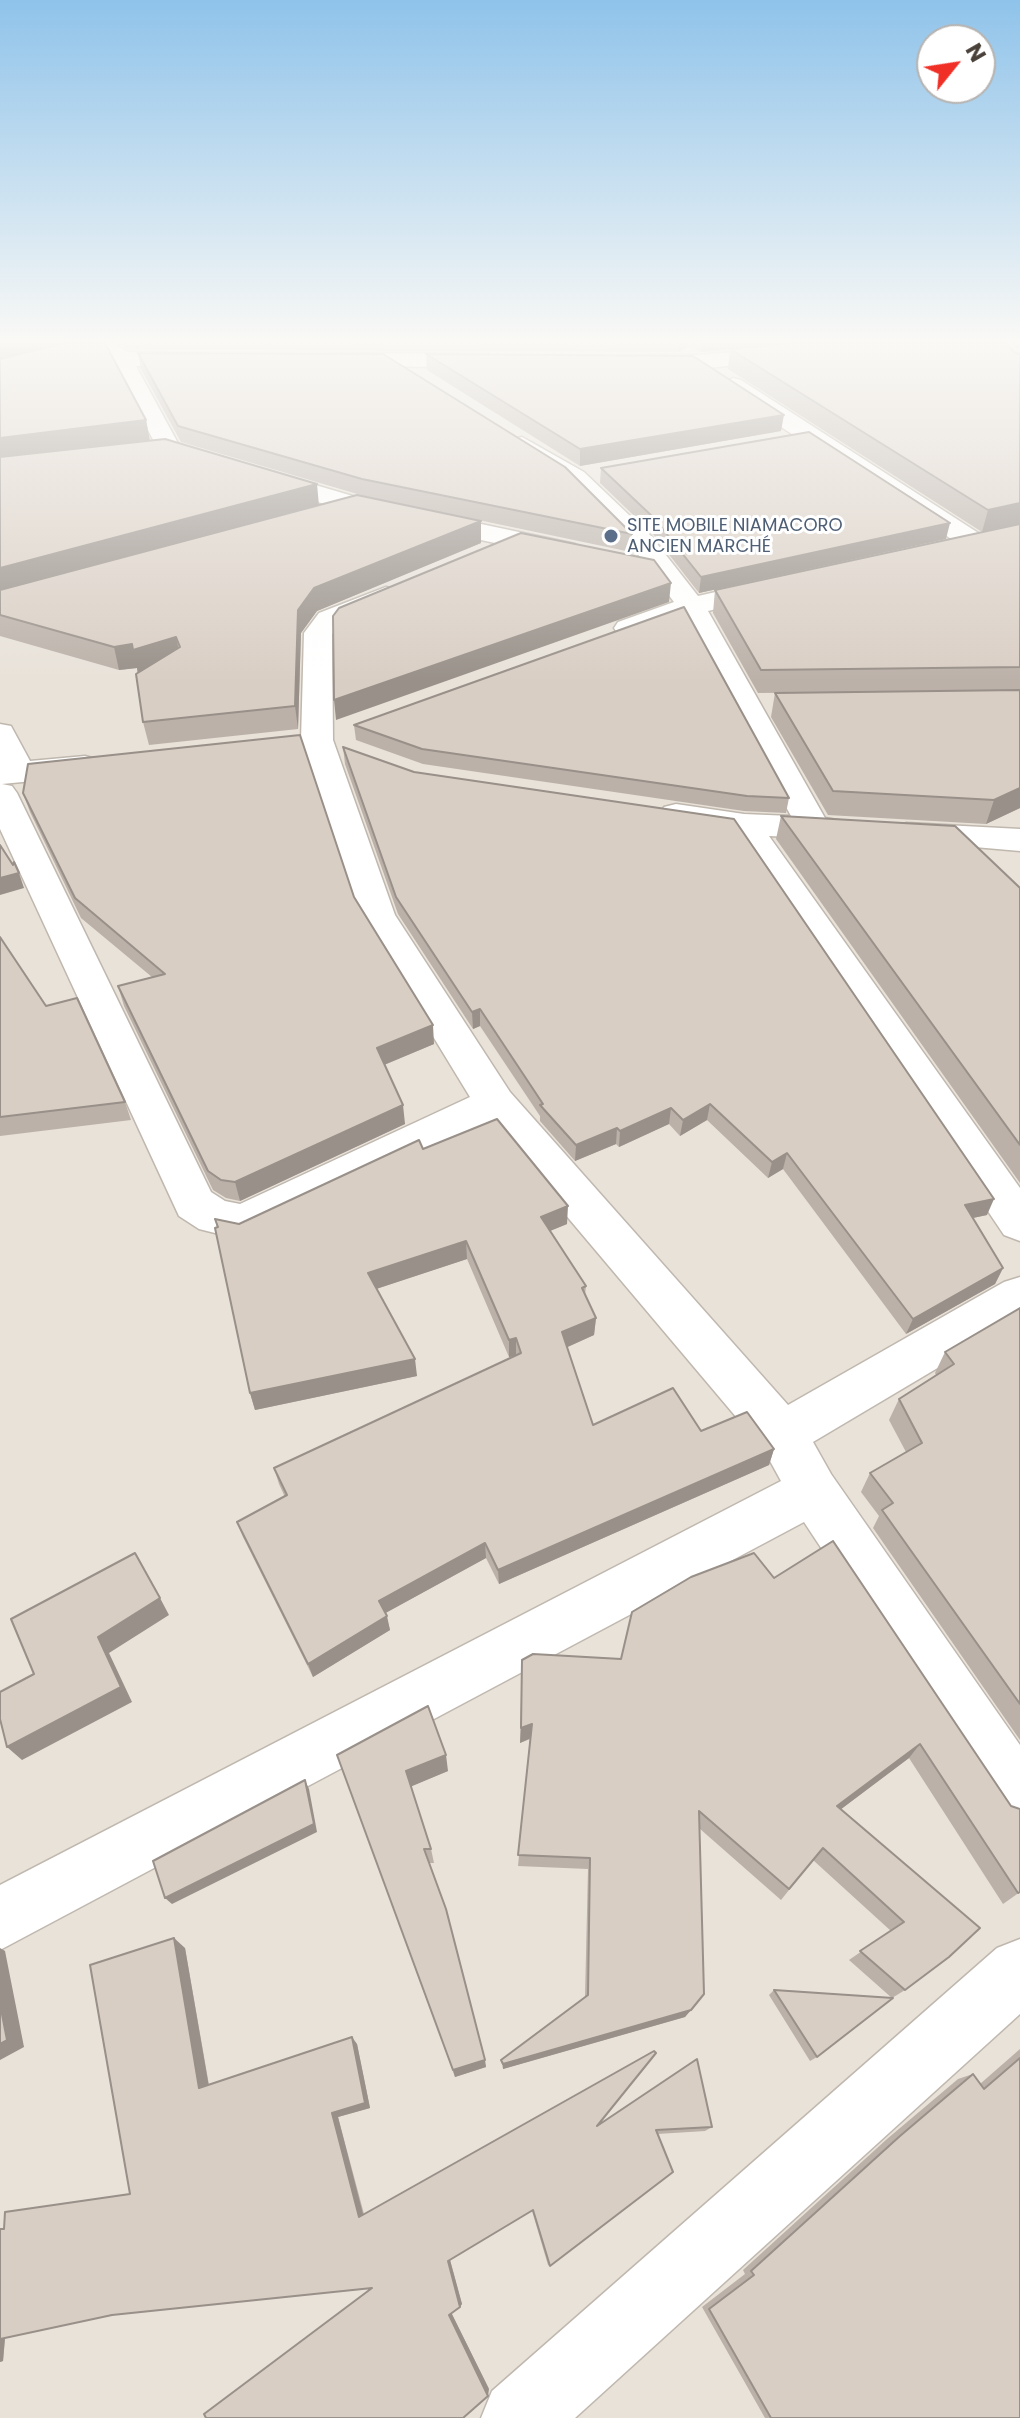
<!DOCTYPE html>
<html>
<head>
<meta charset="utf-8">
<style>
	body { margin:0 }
	#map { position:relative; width:1020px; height:2418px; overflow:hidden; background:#f5f1eb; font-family:Poppins,sans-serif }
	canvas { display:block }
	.north { position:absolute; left:916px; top:24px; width:80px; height:80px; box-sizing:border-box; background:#fff; border:2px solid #b6b3b0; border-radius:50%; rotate:60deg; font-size:22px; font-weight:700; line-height:32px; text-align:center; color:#494139 }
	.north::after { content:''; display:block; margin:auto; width:28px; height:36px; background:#f03027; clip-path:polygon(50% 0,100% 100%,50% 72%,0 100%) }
</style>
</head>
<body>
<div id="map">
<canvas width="1020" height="2418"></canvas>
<div class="north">N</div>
</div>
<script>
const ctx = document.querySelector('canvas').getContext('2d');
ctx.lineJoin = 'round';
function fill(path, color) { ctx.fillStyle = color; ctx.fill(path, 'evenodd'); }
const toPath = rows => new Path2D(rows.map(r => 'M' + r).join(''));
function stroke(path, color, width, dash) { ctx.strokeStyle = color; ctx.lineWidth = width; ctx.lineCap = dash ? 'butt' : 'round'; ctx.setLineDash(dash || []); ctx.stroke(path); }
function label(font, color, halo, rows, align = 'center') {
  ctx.font = font + ' Poppins,sans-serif'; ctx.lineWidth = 6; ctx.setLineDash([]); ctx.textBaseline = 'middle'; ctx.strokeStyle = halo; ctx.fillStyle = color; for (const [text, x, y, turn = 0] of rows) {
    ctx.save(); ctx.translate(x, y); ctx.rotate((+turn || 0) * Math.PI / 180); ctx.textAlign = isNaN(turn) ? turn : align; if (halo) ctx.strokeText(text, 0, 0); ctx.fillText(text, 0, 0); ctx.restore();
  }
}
const residential = toPath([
	[0,343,1020,343,1020,2418,0,2418]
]);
const minor = toPath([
	[94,343,113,343,127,352,208,354,211,359,208,364,200,366,136,366,179,445,363,499,566,542,575,544,579,550,575,556,566,558,358,514,161,455,113,363,95,351,94,343],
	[787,348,795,349,798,354,795,359,698,369,641,369,630,362,641,355,698,355,787,348],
	[333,353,488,354,499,361,488,368,325,365,322,360,325,355,333,353],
	[733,378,741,380,983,536,987,542,983,548,965,548,725,390,722,385,733,378],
	[522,437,584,472,651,536,698,596,773,579,783,581,787,587,783,593,708,611,825,818,850,822,855,829,850,836,838,839,769,836,1020,1188,1020,1241,1004,1235,733,833,664,821,659,814,664,807,676,804,744,814,791,816,683,618,628,637,618,634,614,628,618,622,674,602,633,548,566,482,514,449,510,444,514,439,522,437],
	[386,587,396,589,400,595,396,601,339,625,332,634,333,740,395,915,510,1092,788,1405,1004,1282,1020,1277,1020,1319,813,1442,831,1474,1020,1745,1020,1826,999,1817,804,1522,0,1950,0,1885,781,1481,764,1450,489,1124,243,1240,199,1229,179,1216,0,829,0,724,11,726,30,761,85,756,96,759,101,766,96,773,85,776,2,784,12,786,17,793,211,1192,225,1201,240,1204,470,1097,359,915,301,740,304,633,319,613,386,587],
	[907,823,1020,829,1020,851,895,840,890,833,895,826,907,823],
	[1020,1939,1020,2014,575,2418,481,2418,492,2391,997,1948,1020,1939]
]);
const wall = toPath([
	[0,343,146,420,150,440,319,505,481,543,317,611,301,633,298,729,149,745,143,722,137,668,119,670,0,636],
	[119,343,1006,343,1015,353,1020,354,1020,808,986,824,828,815,771,717,775,693,966,691,758,693,713,613,715,590,982,532,728,369,730,349,701,352,688,347,678,352,128,349],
	[1011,343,1020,343,1020,351],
	[138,353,632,534,631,552,364,496,181,442,141,369],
	[426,354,781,431,580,466,427,370],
	[601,468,946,539,699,593,653,534,600,483],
	[354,725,789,798,786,813,744,811,423,764,356,740],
	[343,747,987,1215,973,1218,1003,1268,995,1284,906,1334,783,1169,768,1178,707,1120,680,1136,669,1124,619,1147,616,1144,575,1161,540,1121,540,1116,480,1026,473,1029,398,914,345,764],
	[23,793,354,897,434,1044,384,1065,405,1124,240,1201,226,1198,213,1190,124,1006,118,986,152,977,81,918,30,812],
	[781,816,1020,888,1020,1183,776,839],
	[0,937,46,1006,125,1102,131,1120,0,1136],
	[423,1149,567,1224,550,1231,586,1286,585,1295,596,1318,594,1335,567,1347,593,1425,701,1431,774,1449,769,1465,499,1584,486,1558,385,1613,390,1630,313,1677,243,1537,237,1522,285,1497,279,1484,274,1468,515,1356,509,1357,467,1259,376,1289,417,1376,255,1410,250,1393,215,1219,239,1224],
	[1020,1308,1020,1740,873,1528,879,1516,861,1492,870,1473,906,1452,889,1420,899,1399,936,1375,935,1373,945,1352],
	[774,1578,1011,1806,1020,1892,1003,1904,909,1758,841,1809,980,1928,905,1990,892,1998,849,1960,891,1931,813,1860,781,1900,699,1828,704,1994,685,2017,503,2069,501,2060,585,1997,588,1869,518,1866,530,1739,520,1743,522,1660,621,1659],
	[337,1755,448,1771,411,1786,431,1849,434,1863,429,1863,486,2067,455,2077],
	[185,1948,209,2085,357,2044,370,2108,338,2117,364,2214,597,2126,712,2127,705,2131,657,2134,550,2266,548,2265,532,2211,450,2260,462,2304,451,2313,489,2389,372,2288,113,2315,5,2338,3,2361,0,2362,0,2229,130,2194],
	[774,1990,817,2057,810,2061,769,1995],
	[1020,2049,1020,2418,765,2418,702,2307,745,2274,743,2270,887,2139,958,2079,973,2074,980,2084]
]);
const shadedWall = toPath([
	[0,343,74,343,0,362],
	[679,343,688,343,688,347,678,352],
	[702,343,799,343,701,352],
	[784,415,781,431,580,466,580,449],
	[146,420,150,442,0,460,0,438],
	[317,484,319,506,0,593,0,568],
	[1020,503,1020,524,982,532,988,510],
	[481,521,481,543,317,611,301,633,298,729,295,706,298,610,314,588],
	[950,523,946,539,699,593,701,577],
	[671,583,669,602,336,720,334,700],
	[176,637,181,660,138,674,137,668,119,670,114,647],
	[1020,788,1020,808,986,824,994,800],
	[19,873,24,888,0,895,0,878],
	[480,1009,480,1026,473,1029,472,1012],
	[433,1025,434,1044,379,1067,377,1048],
	[710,1104,707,1120,680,1136,683,1120],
	[403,1105,405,1124,240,1201,235,1182],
	[671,1108,669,1124,619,1147,620,1131],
	[617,1128,616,1144,575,1161,576,1145],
	[787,1153,783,1169,768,1178,772,1162],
	[994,1199,987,1215,958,1221,965,1205],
	[568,1206,567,1224,540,1235,541,1217],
	[466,1241,467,1259,370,1291,368,1273],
	[1003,1268,995,1284,906,1334,913,1319],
	[596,1318,594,1335,561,1350,562,1332],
	[516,1338,516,1356,509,1357,509,1340],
	[415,1359,417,1376,255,1410,250,1393],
	[774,1449,769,1465,499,1584,498,1570],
	[485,1543,486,1558,382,1615,379,1601],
	[160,1598,169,1615,109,1653,132,1702,22,1760,7,1747,98,1637],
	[387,1616,390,1630,313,1677,308,1664],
	[532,1724,531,1738,520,1743,521,1728],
	[920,1744,909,1758,828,1819,837,1806],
	[446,1755,448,1771,410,1787,406,1771],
	[305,1780,309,1789,317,1832,172,1904,165,1898],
	[174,1938,185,1948,210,2093,199,2088],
	[0,1948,5,1951,24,2047,0,2060],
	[691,2010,685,2017,503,2069,503,2064],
	[352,2037,357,2044,370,2108,338,2117,364,2218,359,2217,332,2113],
	[485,2060,486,2067,455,2077,453,2070],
	[450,2260,462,2304,460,2307,448,2261],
	[451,2312,489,2389,488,2396,449,2315],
	[5,2338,3,2361,0,2362,0,2339]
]);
const building = toPath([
	[65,343,105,343,106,345,146,420,0,438,0,359,65,343],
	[792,343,1006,343,1015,353,1020,354,1020,503,988,510,730,349,792,343],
	[138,353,383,354,565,467,632,534,362,479,178,426,138,353],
	[426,354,693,356,784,415,580,449,426,354],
	[809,432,950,523,701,577,654,518,601,468,809,432],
	[165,439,317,484,0,568,0,457,165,439],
	[357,495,481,521,314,588,298,610,295,706,143,722,136,674,180,647,176,637,133,650,132,644,114,647,0,615,0,590,357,495],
	[1020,524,1020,667,761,670,715,590,1020,524],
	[521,533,654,560,671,583,334,700,333,616,339,608,521,533],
	[684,607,789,798,747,796,422,749,354,725,684,607],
	[1020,690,1020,788,994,800,833,791,775,693,1020,690],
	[300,735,354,897,433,1025,377,1048,403,1105,235,1182,221,1180,208,1171,118,986,165,974,75,898,23,793,28,764,300,735],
	[343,747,414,772,734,819,994,1199,965,1205,1003,1268,913,1319,787,1153,772,1162,710,1104,683,1120,671,1108,620,1131,617,1128,576,1145,540,1105,543,1104,480,1009,472,1012,396,897,343,747],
	[781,816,955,826,1020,888,1020,1145,781,816],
	[0,845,13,865,14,862,19,873,0,878,0,845],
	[0,937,46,1006,77,998,125,1102,0,1117,0,937],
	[497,1119,568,1206,541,1217,586,1286,582,1288,596,1318,562,1332,593,1425,673,1388,701,1431,747,1412,774,1449,498,1570,485,1543,379,1601,387,1616,308,1664,237,1522,287,1495,274,1468,521,1353,516,1338,509,1340,466,1241,368,1273,415,1359,250,1393,215,1228,218,1227,215,1219,239,1224,419,1140,423,1149,497,1119],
	[1020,1308,1020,1704,882,1510,893,1503,870,1473,922,1443,899,1399,954,1364,945,1352,1020,1308],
	[833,1541,1011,1806,1020,1809,1020,1892,1018,1893,920,1744,837,1806,980,1928,949,1957,905,1990,860,1951,904,1922,823,1848,789,1889,699,1811,704,1994,691,2010,503,2064,501,2060,588,1995,590,1858,518,1855,532,1724,521,1728,522,1660,533,1654,621,1659,632,1612,691,1577,754,1553,774,1578,833,1541],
	[135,1553,160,1598,98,1637,121,1687,7,1747,0,1719,0,1692,34,1674,11,1619,135,1553],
	[428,1706,446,1755,406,1771,431,1849,424,1849,446,1909,485,2060,453,2070,337,1755,428,1706],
	[305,1780,314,1824,165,1898,153,1861,305,1780],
	[174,1938,199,2088,352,2037,365,2103,332,2113,359,2217,654,2051,656,2053,597,2126,697,2059,712,2127,656,2130,673,2172,550,2266,533,2210,448,2261,460,2307,449,2315,488,2396,463,2418,206,2418,204,2414,372,2288,112,2315,0,2339,0,2229,4,2229,5,2212,130,2194,90,1965,174,1938],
	[774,1990,893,1998,817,2057,774,1990],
	[0,2004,7,2040,0,2044,0,2004],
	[1020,2058,1020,2418,771,2418,709,2309,754,2275,751,2271,900,2136,973,2074,984,2089,1020,2058]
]);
const markers = [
	[611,536,8,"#5c6f8a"]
];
const farServicenames = [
	["SITE MOBILE NIAMACORO",627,526],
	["ANCIEN MARCHÉ",627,547]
];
fill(residential, '#e8e2d9');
stroke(minor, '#c0b8ae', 3);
fill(minor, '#fff');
fill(wall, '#bbb1a9');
fill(shadedWall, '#989089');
fill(building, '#d9cec4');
stroke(building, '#989089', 2);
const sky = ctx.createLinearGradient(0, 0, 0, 682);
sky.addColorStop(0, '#8fc3ea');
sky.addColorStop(0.5, '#faf9f6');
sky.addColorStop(1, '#faf9f600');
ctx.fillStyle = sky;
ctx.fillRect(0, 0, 1020, 682);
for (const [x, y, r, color] of markers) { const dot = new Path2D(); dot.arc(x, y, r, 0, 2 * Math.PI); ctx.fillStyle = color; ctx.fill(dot); stroke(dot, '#fff', 3); }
label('18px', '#4e5e75', '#fff', farServicenames, 'left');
</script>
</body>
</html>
